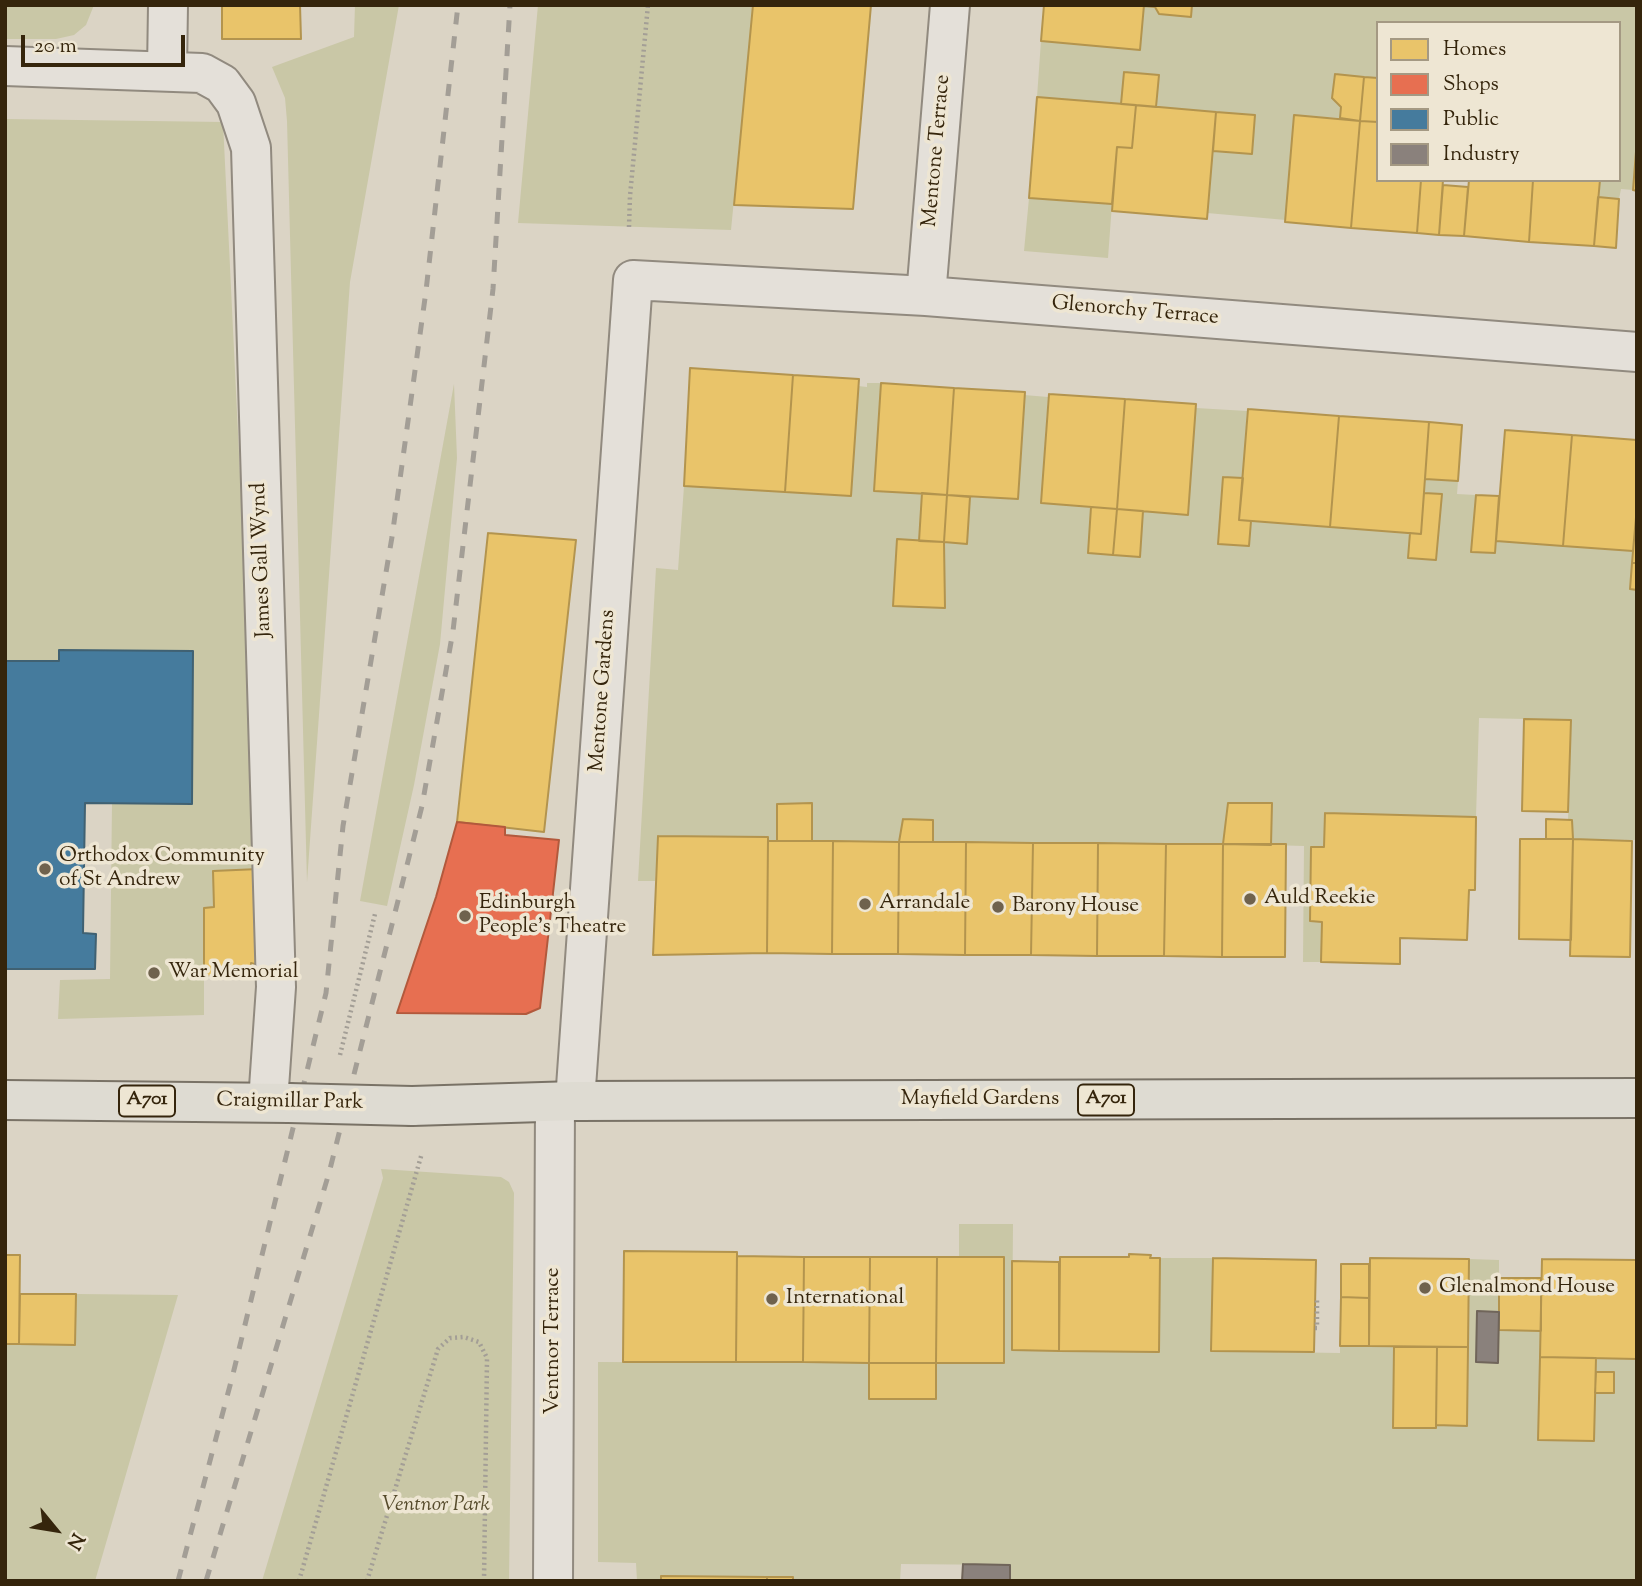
<!DOCTYPE html>
<html>
<head>
<meta charset="utf-8">
<style>
	body { margin:0 }
	#map { position:relative; width:1642px; height:1586px; overflow:hidden; background:#dbd4c5; font-family:"Sorts Mill Goudy",serif }
	canvas { display:block }
	.frame { position:absolute; inset:0; border:7px solid #35250c; pointer-events:none }
	.legend { position:absolute; left:1376px; top:21px; width:245px; height:161px; box-sizing:border-box; background:#eee6d3; border:2px solid #a49983; margin:0; padding:9px 12px; list-style:none; font-size:21px; color:#35250c }
	.legend li { display:flex; align-items:center; gap:14px; height:35px }
	.legend b { width:35px; border:2px solid #a49983 }
	.north { position:absolute; left:21px; top:1495px; width:70px; height:70px; -webkit-text-stroke:5px #eee6d3; paint-order:stroke; rotate:120deg; font-size:19px; font-weight:700; line-height:28px; text-align:center; color:#35250c }
	.north::after { content:''; display:block; margin:auto; width:24px; height:32px; background:#35250c; clip-path:polygon(50% 0,100% 100%,50% 72%,0 100%) }
	.scale { position:absolute; left:21px; top:35px; width:164px; height:32px; box-sizing:border-box; border:4px solid #35250c; border-top:0; padding-left:9px; font-size:21px; line-height:24px; white-space:nowrap; color:#35250c; -webkit-text-stroke:5px #eee6d3; paint-order:stroke }
</style>
</head>
<body>
<div id="map">
<canvas width="1642" height="1586"></canvas>
<div class="frame"></div>
<ul class="legend">
<li><b style="height:19px;background:#e9c46a"></b>Homes</li>
<li><b style="height:19px;background:#e76f51"></b>Shops</li>
<li><b style="height:19px;background:#457b9d"></b>Public</li>
<li><b style="height:19px;background:#8a817c"></b>Industry</li>
</ul>
<div class="north">N</div>
<div class="scale">20 m</div>
</div>
<script>
const ctx = document.querySelector('canvas').getContext('2d');
ctx.lineJoin = 'round';
function fill(path, color) { ctx.fillStyle = color; ctx.fill(path, 'evenodd'); }
const toPath = rows => new Path2D(rows.map(r => 'M' + r).join(''));
function stroke(path, color, width, dash) { ctx.strokeStyle = color; ctx.lineWidth = width; ctx.lineCap = dash ? 'butt' : 'round'; ctx.setLineDash(dash || []); ctx.stroke(path); }
function label(font, color, halo, rows, align = 'center') {
  ctx.font = font + ' "Sorts Mill Goudy",serif'; ctx.lineWidth = 7; ctx.setLineDash([]); ctx.textBaseline = 'middle'; ctx.strokeStyle = halo; ctx.fillStyle = color; for (const [text, x, y, turn = 0] of rows) {
    ctx.save(); ctx.translate(x, y); ctx.rotate((+turn || 0) * Math.PI / 180); ctx.textAlign = isNaN(turn) ? turn : align; if (halo) ctx.strokeText(text, 0, 0); ctx.fillText(text, 0, 0); ctx.restore();
  }
}
const green = toPath([
	[5,5,94,5,86,25,74,35,56,39,5,39],
	[355,5,399,5,350,282,307,882,287,121,285,98,272,67,354,37],
	[538,5,753,5,731,230,518,223],
	[1192,5,1637,5,1637,139,1633,190,1621,189,1619,199,1598,197,1600,180,1619,180,1619,23,1378,23,1378,78,1335,74,1332,98,1341,107,1340,118,1294,116,1286,220,1207,213,1213,151,1252,154,1255,115,1156,107,1159,75,1124,72,1121,104,1037,97,1041,41,1139,50,1144,6,1155,7,1159,14,1190,17],
	[5,119,223,122,259,869,213,872,214,907,204,908,204,1015,58,1019,60,980,110,979,112,803,192,804,59,661,5,661],
	[1029,198,1112,204,1108,258,1024,251],
	[867,383,881,383,875,490,922,493,919,541,894,606,945,608,944,542,967,543,970,497,1018,499,1024,395,1048,397,1041,503,1091,507,1088,553,1140,557,1143,511,1188,514,1196,408,1247,411,1243,478,1223,477,1218,544,1249,546,1251,521,1410,533,1408,558,1436,560,1441,495,1424,493,1425,479,1458,481,1457,494,1476,495,1472,552,1494,553,1496,541,1633,551,1630,589,1637,590,1637,840,1573,839,1572,820,1568,820,1571,720,1479,718,1476,817,1325,813,1324,847,1311,847,1310,921,1322,922,1321,962,1303,962,1304,846,1271,845,1271,803,1228,803,1223,844,933,842,933,820,903,819,899,842,812,841,812,804,777,804,777,841,768,841,768,837,659,836,655,881,638,881,656,568,678,570,684,486,851,496,858,386,867,387],
	[454,384,457,458,440,644,414,785,387,906,360,901],
	[381,1169,501,1177,509,1182,514,1193,509,1581,262,1581,383,1178],
	[959,1224,1013,1224,1012,1350,1159,1352,1160,1258,1213,1258,1211,1351,1340,1353,1340,1346,1394,1347,1393,1428,1435,1428,1436,1425,1467,1425,1469,1259,1499,1260,1499,1312,1477,1311,1498,1362,1499,1330,1541,1331,1539,1440,1594,1441,1595,1393,1614,1393,1614,1373,1596,1372,1596,1358,1637,1359,1637,1581,1010,1581,1009,1565,901,1564,900,1581,793,1581,793,1577,637,1581,636,1563,598,1562,598,1362,869,1363,869,1399,936,1399,936,1363,1004,1363,1004,1258,959,1257],
	[76,1294,178,1295,95,1581,5,1581,5,1344,75,1345]
]);
const homes = toPath([
	[222,5,300,5,301,39,222,39,222,5],
	[753,5,871,5,853,209,734,205,753,5],
	[1044,5,1144,5,1140,50,1041,41,1044,5],
	[1192,5,1191,17,1159,14,1155,7,1144,6,1192,5],
	[1124,72,1159,75,1156,107,1121,104,1124,72],
	[1335,74,1364,77,1360,121,1340,118,1341,107,1332,98,1335,74],
	[1364,77,1378,78,1378,122,1360,121,1364,77],
	[1037,97,1136,105,1132,148,1117,147,1112,204,1029,198,1037,97],
	[1136,105,1216,112,1207,219,1112,211,1117,147,1132,148,1136,105],
	[1216,112,1255,115,1252,154,1213,151,1216,112],
	[1294,115,1360,121,1351,228,1285,222,1294,115],
	[1360,121,1378,122,1378,180,1421,180,1417,233,1351,228,1360,121],
	[1637,139,1637,191,1633,190,1637,139],
	[1421,180,1443,180,1439,235,1417,233,1421,180],
	[1469,180,1533,180,1529,242,1464,236,1469,180],
	[1533,180,1600,180,1594,246,1529,242,1533,180],
	[1443,185,1468,187,1464,236,1439,235,1443,185],
	[1598,197,1619,199,1616,248,1594,246,1598,197],
	[690,368,793,375,785,492,684,486,690,368],
	[793,375,859,379,851,496,785,492,793,375],
	[881,383,954,388,947,495,874,491,881,383],
	[954,388,1025,392,1018,499,947,495,954,388],
	[1049,394,1125,399,1117,509,1041,503,1049,394],
	[1125,399,1196,404,1188,515,1117,509,1125,399],
	[1248,409,1339,416,1330,527,1239,520,1248,409],
	[1339,416,1429,422,1421,534,1330,527,1339,416],
	[1429,422,1462,425,1458,481,1425,479,1429,422],
	[1505,430,1572,435,1563,546,1496,541,1505,430],
	[1572,435,1637,440,1637,506,1633,551,1563,546,1572,435],
	[1223,477,1243,478,1239,520,1251,521,1249,546,1218,544,1223,477],
	[922,493,947,495,944,542,919,541,922,493],
	[1424,493,1442,494,1436,560,1408,558,1410,533,1421,534,1424,493],
	[947,495,970,497,967,544,944,542,947,495],
	[1476,495,1499,496,1495,553,1471,552,1476,495],
	[1637,506,1637,563,1632,563,1637,506],
	[1091,507,1117,509,1113,555,1088,553,1091,507],
	[1117,509,1143,511,1140,557,1113,555,1117,509],
	[488,533,576,540,544,832,457,822,488,533],
	[897,539,944,542,945,608,893,606,897,539],
	[1632,563,1637,563,1637,590,1630,589,1632,563],
	[1524,719,1571,720,1568,812,1522,811,1524,719],
	[812,803,812,841,777,841,777,804,812,803],
	[1228,803,1272,803,1271,845,1223,844,1228,803],
	[1325,813,1476,817,1475,890,1469,890,1467,940,1400,938,1400,964,1321,962,1322,922,1310,921,1311,847,1324,847,1325,813],
	[903,819,933,820,933,842,899,842,903,819],
	[1546,819,1572,820,1573,839,1546,839,1546,819],
	[658,836,768,837,767,953,653,955,658,836],
	[1520,839,1573,839,1571,940,1519,939,1520,839],
	[1573,839,1632,841,1630,957,1570,956,1573,839],
	[768,841,833,841,832,954,767,953,768,841],
	[833,841,899,842,898,954,832,954,833,841],
	[899,842,966,842,965,955,898,954,899,842],
	[966,842,1033,843,1031,955,965,955,966,842],
	[1033,843,1098,843,1097,956,1031,955,1033,843],
	[1098,843,1166,844,1164,956,1097,956,1098,843],
	[1166,844,1223,844,1222,957,1164,956,1166,844],
	[1223,844,1286,844,1285,957,1222,957,1223,844],
	[259,869,258,965,251,963,251,975,204,976,204,908,214,907,213,871,259,869],
	[624,1251,737,1252,736,1362,623,1362,624,1251],
	[1129,1254,1151,1255,1150,1258,1160,1258,1159,1352,1059,1351,1060,1257,1129,1257,1129,1254],
	[5,1255,20,1255,19,1344,5,1344,5,1255],
	[737,1256,804,1257,803,1362,736,1362,737,1256],
	[804,1257,870,1257,869,1363,803,1362,804,1257],
	[870,1257,937,1257,936,1363,869,1363,870,1257],
	[937,1257,1004,1257,1004,1363,936,1363,937,1257],
	[1213,1258,1316,1260,1314,1352,1211,1351,1213,1258],
	[1370,1258,1469,1259,1468,1347,1369,1346,1370,1258],
	[1542,1259,1637,1260,1637,1359,1540,1357,1542,1259],
	[1012,1261,1059,1262,1059,1351,1012,1350,1012,1261],
	[1341,1264,1369,1264,1369,1298,1341,1297,1341,1264],
	[1499,1278,1541,1278,1541,1331,1499,1330,1499,1278],
	[20,1294,76,1294,75,1345,19,1344,20,1294],
	[1341,1297,1369,1298,1369,1346,1340,1346,1341,1297],
	[1394,1347,1437,1347,1436,1428,1393,1428,1394,1347],
	[1437,1347,1468,1347,1467,1426,1436,1425,1437,1347],
	[1540,1357,1596,1358,1594,1441,1538,1440,1540,1357],
	[869,1363,936,1363,936,1399,869,1399,869,1363],
	[1596,1372,1614,1372,1614,1393,1595,1393,1596,1372],
	[661,1576,767,1577,767,1581,661,1581,661,1576],
	[767,1577,793,1577,793,1581,767,1581,767,1577]
]);
const shops = toPath([
	[457,822,505,827,505,835,559,840,540,1008,526,1014,397,1013,436,897,457,822]
]);
const public = toPath([
	[59,650,193,651,192,804,85,803,83,933,96,934,95,969,5,969,5,661,59,661,59,650]
]);
const industry = toPath([
	[1477,1311,1499,1312,1498,1363,1476,1362,1477,1311],
	[963,1564,1010,1565,1010,1581,962,1581,963,1564]
]);
const path = toPath([
	[629,227,630,196,648,5],
	[340,1055,375,914],
	[1315,1328,1317,1328,1317,1299],
	[299,1581,422,1153],
	[367,1581,438,1349,450,1338,464,1337,479,1342,487,1358,484,1581]
]);
const minor = toPath([
	[5,66,202,73,222,84,236,103,251,148,276,987,268,1102],
	[167,71,168,5],
	[926,296,950,5],
	[575,1101,633,280,926,296,1637,352],
	[553,1581,555,1102]
]);
const primary = toPath([
	[5,1100,289,1103],
	[412,1106,575,1101,1637,1098]
]);
const rail = toPath([
	[178,1581,232,1378,326,993,343,826,392,537,426,291,458,5],
	[206,1581,329,1173,422,806,453,631,493,289,510,5]
]);
const primaryBridge = toPath([
	[289,1103,412,1106]
]);
const markers = [
	[45,869,7,"#6f624d"],
	[1250,899,7,"#6f624d"],
	[865,904,7,"#6f624d"],
	[998,907,7,"#6f624d"],
	[465,916,7,"#6f624d"],
	[154,973,7,"#6f624d"],
	[1425,1288,7,"#6f624d"],
	[772,1299,7,"#6f624d"]
];
const shields = [
	[1106,1100,56],
	[147,1101,56]
];
const shieldNames = [
	["A701",1106,1100],
	["A701",147,1101]
];
const streetNames = [
	["Mentone Terrace",938,151,-85],
	["Glenorchy Terrace",1135,312,5],
	["James Gall Wynd",263,560,-92],
	["Mentone Gardens",604,691,-86],
	["Mayfield Gardens",980,1100],
	["Craigmillar Park",290,1103,1],
	["Ventnor Terrace",554,1341,-90]
];
const poiNames = [
	["Orthodox Community",59,857],
	["of St Andrew",59,881],
	["Auld Reekie",1264,899],
	["Edinburgh",479,904],
	["People's Theatre",479,928],
	["Arrandale",879,904],
	["Barony House",1012,907],
	["War Memorial",168,973],
	["Glenalmond House",1439,1288],
	["International",786,1299]
];
const parkNames = [
	["Ventnor Park",436,1506]
];
fill(green, '#c9c7a6');
fill(homes, '#e9c46a');
stroke(homes, '#b3944e', 2);
fill(shops, '#e76f51');
stroke(shops, '#b2593c', 2);
fill(public, '#457b9d');
stroke(public, '#406172', 2);
fill(industry, '#8a817c');
stroke(industry, '#70655a', 2);
stroke(minor, '#918a7f', 42);
stroke(primary, '#797266', 42);
stroke(path, '#a39e96', 4.5, [2, 3.5]);
stroke(minor, '#e4e0d9', 38);
stroke(primary, '#dedbd2', 38);
stroke(rail, '#a39e96', 5, [12, 12]);
stroke(primaryBridge, '#797266', 42, []);
stroke(primaryBridge, '#dedbd2', 38);
for (const [x, y, r, color] of markers) { const dot = new Path2D(); dot.arc(x, y, r, 0, 2 * Math.PI); ctx.fillStyle = color; ctx.fill(dot); stroke(dot, '#eee6d3', 2.5); }
for (const [x, y, w] of shields) { const box = new Path2D(); box.roundRect(x - w / 2, y - 15.5, w, 31, 5); ctx.fillStyle = '#eee6d3'; ctx.fill(box); stroke(box, '#35250c', 2); }
label('bold 19px', '#35250c', null, shieldNames);
label('21px', '#35250c', '#eee6d3', streetNames);
label('21px', '#35250c', '#eee6d3', poiNames, 'left');
label('italic 21px', '#564b2c', '#eee6d3', parkNames);
</script>
</body>
</html>
